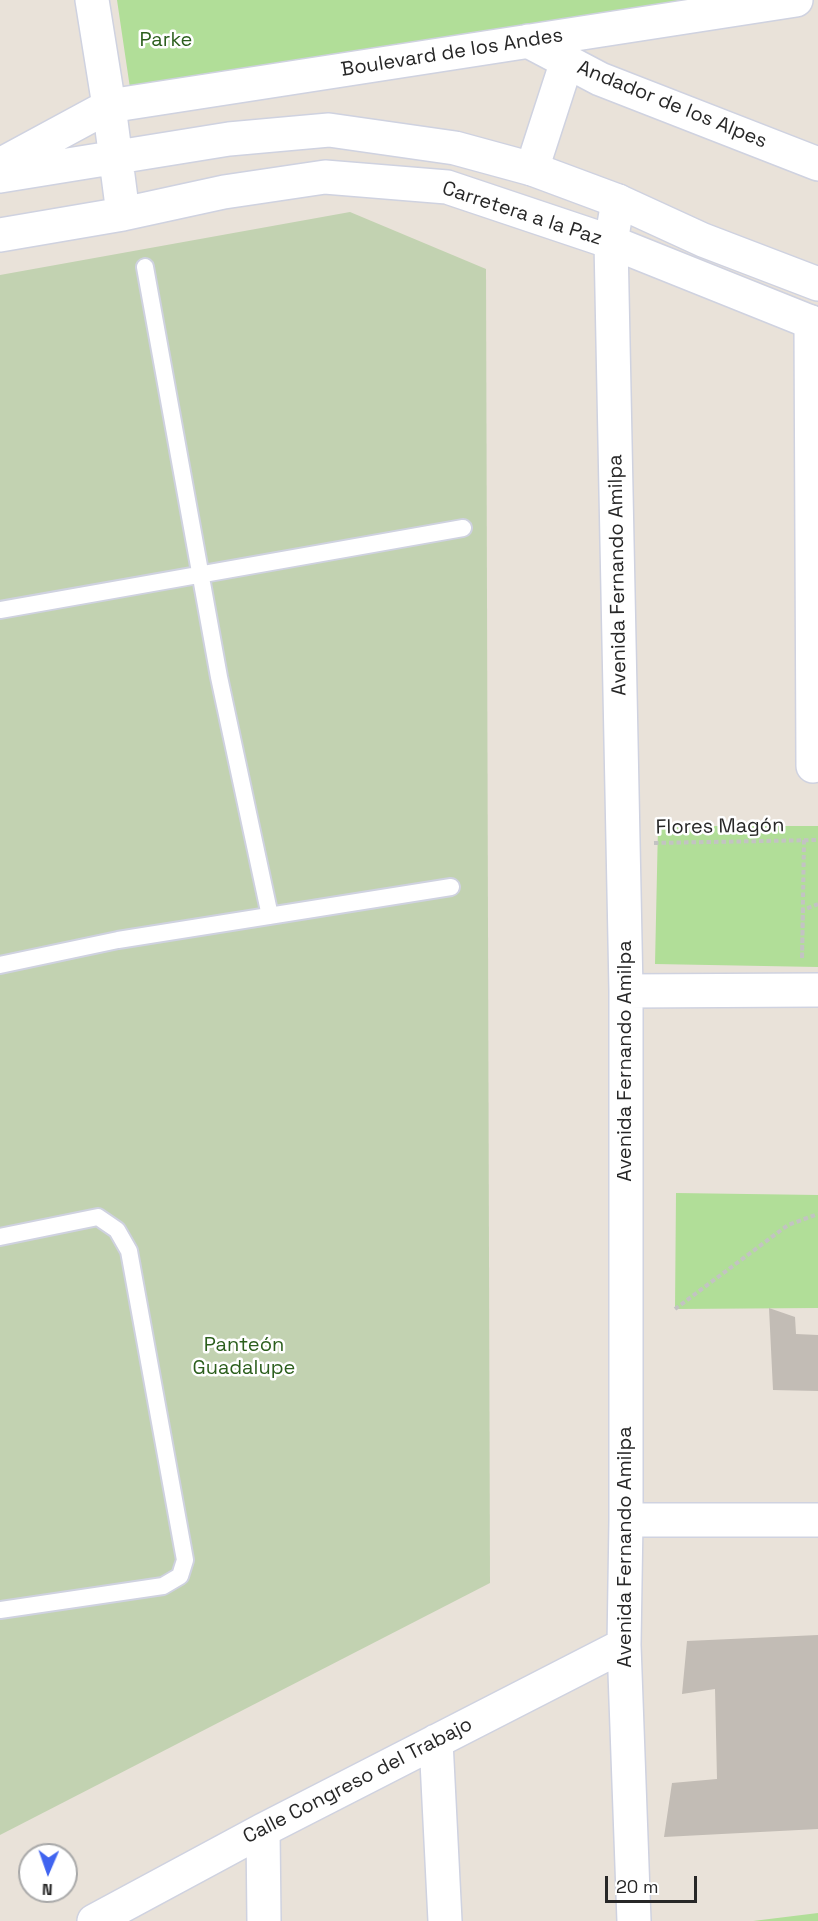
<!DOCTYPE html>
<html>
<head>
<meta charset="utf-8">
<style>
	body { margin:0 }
	#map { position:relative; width:818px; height:1921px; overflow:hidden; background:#e9e2d9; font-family:"Space Grotesk",sans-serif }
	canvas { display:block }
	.north { position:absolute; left:18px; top:1843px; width:60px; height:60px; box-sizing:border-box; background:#fff; border:2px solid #a9a9a9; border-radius:50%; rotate:182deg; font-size:16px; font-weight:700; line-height:24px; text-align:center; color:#272727 }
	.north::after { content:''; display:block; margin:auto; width:21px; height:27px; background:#4064f0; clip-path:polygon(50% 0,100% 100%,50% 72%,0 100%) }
	.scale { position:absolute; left:605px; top:1876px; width:92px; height:27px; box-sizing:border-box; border:3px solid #272727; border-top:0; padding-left:8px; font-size:18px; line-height:21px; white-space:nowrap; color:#272727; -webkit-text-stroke:4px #fff; paint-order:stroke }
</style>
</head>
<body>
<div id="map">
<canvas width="818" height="1921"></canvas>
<div class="north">N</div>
<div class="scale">20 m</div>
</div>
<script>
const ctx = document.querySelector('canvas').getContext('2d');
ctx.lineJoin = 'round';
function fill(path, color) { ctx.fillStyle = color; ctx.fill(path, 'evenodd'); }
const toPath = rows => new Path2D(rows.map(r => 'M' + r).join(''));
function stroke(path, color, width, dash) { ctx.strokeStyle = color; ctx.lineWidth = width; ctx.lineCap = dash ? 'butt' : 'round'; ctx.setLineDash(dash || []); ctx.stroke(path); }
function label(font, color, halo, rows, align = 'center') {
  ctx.font = font + ' "Space Grotesk",sans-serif'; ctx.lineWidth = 5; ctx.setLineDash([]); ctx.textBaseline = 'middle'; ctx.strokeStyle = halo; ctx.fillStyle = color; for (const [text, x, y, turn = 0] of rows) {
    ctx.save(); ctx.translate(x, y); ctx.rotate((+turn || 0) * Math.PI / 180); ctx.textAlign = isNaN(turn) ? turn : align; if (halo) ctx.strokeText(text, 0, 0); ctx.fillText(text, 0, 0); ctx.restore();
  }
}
const green = toPath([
	[117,0,701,0,130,88],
	[658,826,818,826,818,967,655,964],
	[676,1193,818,1195,818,1308,675,1309],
	[818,1913,818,1921,753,1921]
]);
const cemetery = toPath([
	[350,212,486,269,490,1583,0,1835,0,275]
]);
const building = toPath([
	[769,1308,795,1317,796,1334,818,1335,818,1391,773,1390],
	[818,1635,818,1829,664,1837,672,1783,717,1779,715,1689,682,1694,687,1641]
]);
const path = toPath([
	[804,840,802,959,803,910,818,904],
	[654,843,818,840],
	[675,1309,788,1225,818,1214]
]);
const lane = toPath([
	[145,267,219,677,270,916],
	[0,610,463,528],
	[0,965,118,940,451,887],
	[0,1237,98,1217,117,1230,129,1251,185,1560,180,1576,163,1586,0,1610]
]);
const street = toPath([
	[528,41,600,79,818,164],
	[109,106,796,0],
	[532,169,567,61],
	[618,201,611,242,626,991,626,1520,624,1645,634,1921],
	[811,322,813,766],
	[626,991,818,990],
	[626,1520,818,1520],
	[436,1741,445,1921],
	[263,1830,264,1921],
	[94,1921,263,1830,624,1645]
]);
const secondary = toPath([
	[92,0,109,106,123,214],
	[0,165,109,106],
	[0,176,229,139,329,130,455,148,532,169,618,201,703,240,818,284],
	[0,235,123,214,224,192,325,177,447,187,611,242,818,325]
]);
const parkNames = [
	["Parke",166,41],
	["Panteón",244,1346],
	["Guadalupe",244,1369]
];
const streetNames = [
	["Boulevard de los Andes",452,53,-9],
	["Andador de los Alpes",672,105,22],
	["Carretera a la Paz",522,214,18],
	["Avenida Fernando Amilpa",618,575,-91],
	["Flores Magón",720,827,-1],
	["Avenida Fernando Amilpa",626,1061,-90],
	["Avenida Fernando Amilpa",626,1547,-90],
	["Calle Congreso del Trabajo",358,1781,-27]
];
fill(green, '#b1de98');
fill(cemetery, '#c2d2b1');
fill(building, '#c2bcb5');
stroke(lane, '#cfd2e0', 20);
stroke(street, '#cfd2e0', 36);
stroke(secondary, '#cfd2e0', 36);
stroke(path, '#c3c3c3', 4, [4.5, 3]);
stroke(lane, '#fff', 16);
stroke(street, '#fff', 33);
stroke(secondary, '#fff', 33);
label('20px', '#2c5f1d', '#fff', parkNames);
label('20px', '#272727', '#fff', streetNames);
</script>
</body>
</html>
